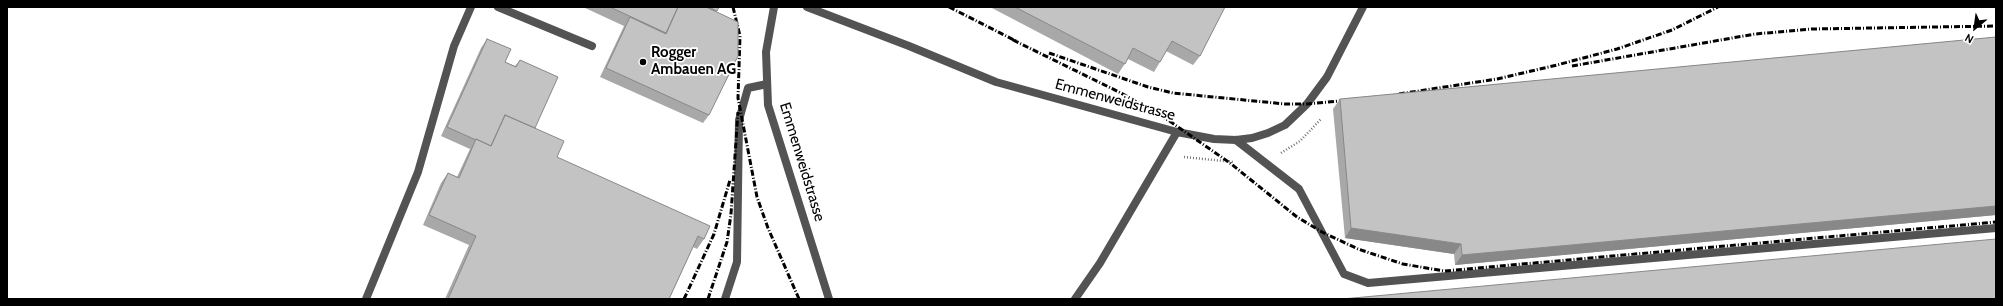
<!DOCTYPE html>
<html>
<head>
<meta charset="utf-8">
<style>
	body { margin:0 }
	#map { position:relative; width:2003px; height:306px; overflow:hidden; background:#fff; font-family:Cabin,sans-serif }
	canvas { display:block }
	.frame { position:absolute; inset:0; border:8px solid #000; pointer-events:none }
	.north { position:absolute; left:1955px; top:8px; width:40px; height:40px; -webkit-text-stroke:3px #fff; paint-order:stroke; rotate:209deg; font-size:11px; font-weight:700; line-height:16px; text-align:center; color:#000 }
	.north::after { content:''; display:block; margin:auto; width:14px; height:18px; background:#000; clip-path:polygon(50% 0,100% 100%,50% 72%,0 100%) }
</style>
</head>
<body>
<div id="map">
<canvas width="2003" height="306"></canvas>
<div class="frame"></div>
<div class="north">N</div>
</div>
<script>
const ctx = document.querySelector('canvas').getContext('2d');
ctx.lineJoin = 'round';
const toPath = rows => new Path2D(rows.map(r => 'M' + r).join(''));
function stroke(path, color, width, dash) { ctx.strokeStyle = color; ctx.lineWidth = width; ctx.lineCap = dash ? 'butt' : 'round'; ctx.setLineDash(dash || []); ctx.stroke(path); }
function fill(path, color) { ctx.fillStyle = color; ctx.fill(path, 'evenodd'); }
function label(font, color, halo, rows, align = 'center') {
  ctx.font = font + ' Cabin,sans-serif'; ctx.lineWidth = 3.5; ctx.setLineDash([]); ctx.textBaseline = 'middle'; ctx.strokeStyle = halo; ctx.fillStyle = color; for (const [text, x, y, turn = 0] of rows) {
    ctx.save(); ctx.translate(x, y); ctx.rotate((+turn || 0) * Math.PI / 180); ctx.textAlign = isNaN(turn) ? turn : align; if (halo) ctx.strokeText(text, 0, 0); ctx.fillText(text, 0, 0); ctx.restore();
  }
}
const path = toPath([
	[1281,153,1300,141,1321,119],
	[1184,157,1234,162]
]);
const service = toPath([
	[498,7,592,46],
	[1236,140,1299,189,1344,274,1368,283,1996,228],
	[366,299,418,172,454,46,471,7],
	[725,299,737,262,739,120,748,88,767,84]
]);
const minor = toPath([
	[774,7,766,52,768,105,829,299],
	[807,7,909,46,996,82,1177,132,1214,139,1236,140,1252,138,1268,133,1285,125,1307,104,1327,77,1363,7],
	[1075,299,1100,263,1177,132]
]);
const rail = toPath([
	[733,7,740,36,738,98,757,197,768,228,799,299],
	[949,7,1018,42],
	[1013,40,1121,93,1168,120,1230,163,1297,217,1322,232,1358,249,1403,264,1444,271,1996,222],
	[1049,53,1148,87,1173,93,1285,104,1307,104,1349,100],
	[1572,66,1755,34,1812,29,1996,26],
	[1399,94,1497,79,1557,65,1617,49,1672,30,1718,7],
	[684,299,714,234,730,180],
	[708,299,727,242,731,214,738,112]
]);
const wall = toPath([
	[583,7,719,7,716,12,709,115,703,123,600,77,624,26],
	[990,7,1225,7,1200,56,1193,65,1166,51,1160,62,1154,72,1128,59,1118,74],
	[1996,37,1996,215,1455,265,1454,254,1345,238,1333,109,1340,99],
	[487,39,505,62,515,66,520,60,535,128,557,157,704,239,697,249,693,247,669,299,445,299,469,245,423,225,441,183,448,173,457,177,470,149,441,136,481,48]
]);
const shadedWall = toPath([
	[1996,206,1996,215,1455,265,1462,255],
	[1351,228,1461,244,1454,254,1345,238]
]);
const building = toPath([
	[610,7,678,7,666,33,610,7],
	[678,7,706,7,738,22,738,56,709,115,606,68,630,17,666,34,678,7],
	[709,7,719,7,717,11,709,7],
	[1015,7,1225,7,1200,56,1172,41,1160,62,1133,48,1125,64,1015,7],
	[1996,37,1996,206,1462,255,1461,244,1351,228,1340,99,1996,37],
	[487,39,511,49,505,62,516,67,520,60,558,77,535,128,505,115,491,146,476,139,476,140,447,127,487,39],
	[505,115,564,141,557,157,710,226,704,239,698,236,669,299,448,299,476,236,429,215,448,173,459,178,476,139,491,146,505,115],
	[1996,239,1996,299,1342,299,1996,239]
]);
const markers = [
	[643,62,4,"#000"]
];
const poiNames = [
	["Rogger",651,53],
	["Ambauen AG",651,70]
];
const streetNames = [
	["Emmenweidstrasse",1115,100,15],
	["Emmenweidstrasse",802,162,73]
];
stroke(path, '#757575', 2.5, [1, 2]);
stroke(service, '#535353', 8);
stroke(minor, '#535353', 8);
stroke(rail, '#000', 3, [6, 2, 1, 2]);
fill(wall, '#a8a8a8');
fill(shadedWall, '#888');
fill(building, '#c3c3c3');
stroke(building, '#888', 1);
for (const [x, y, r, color] of markers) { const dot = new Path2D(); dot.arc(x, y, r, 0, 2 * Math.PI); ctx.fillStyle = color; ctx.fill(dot); stroke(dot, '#fff', 1.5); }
label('bold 15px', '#000', '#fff', poiNames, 'left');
label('15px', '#000', '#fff', streetNames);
</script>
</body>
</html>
